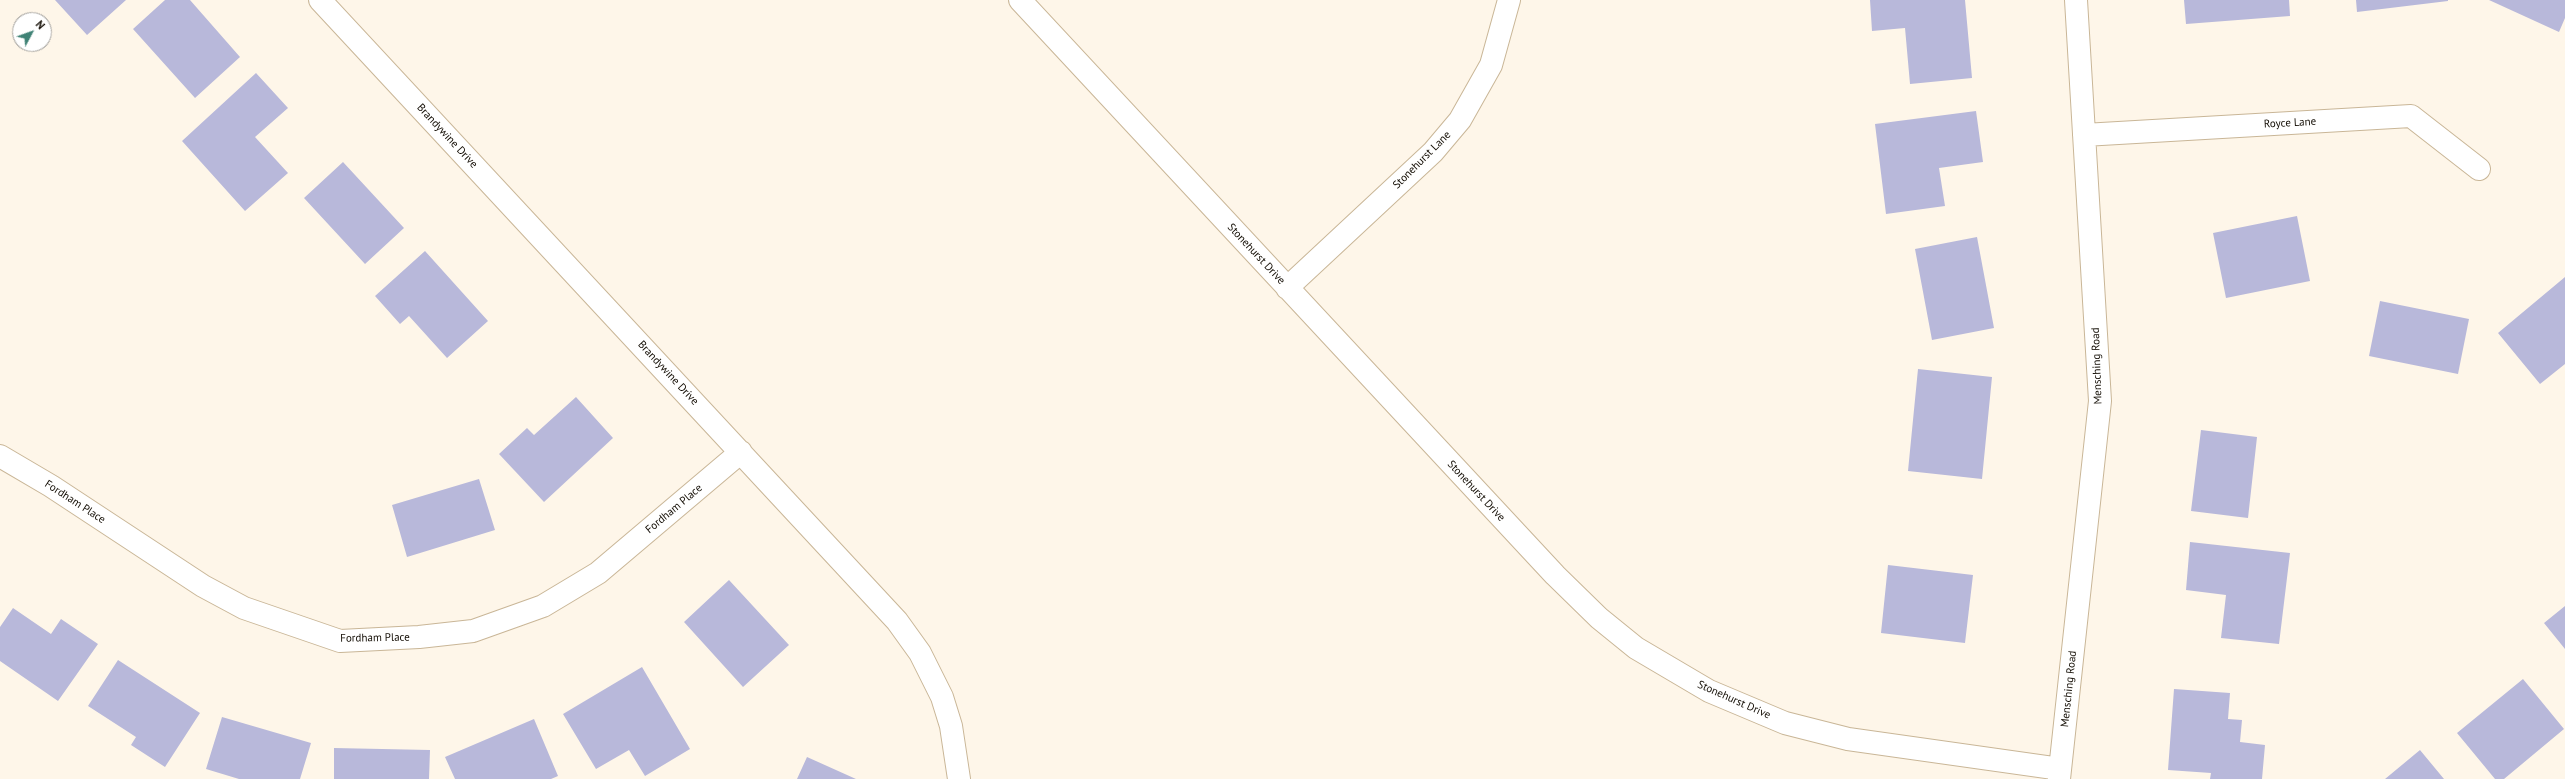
<!DOCTYPE html>
<html>
<head>
<meta charset="utf-8">
<style>
	body { margin:0 }
	#map { position:relative; width:2565px; height:779px; overflow:hidden; background:#fef6e9; font-family:"PT Sans",sans-serif }
	canvas { display:block }
	.north { position:absolute; left:12px; top:12px; width:40px; height:40px; box-sizing:border-box; background:#fff; border:1px solid #a09e9a; border-radius:50%; rotate:49deg; font-size:11px; font-weight:700; line-height:16px; text-align:center; color:#120c03 }
	.north::after { content:''; display:block; margin:auto; width:14px; height:18px; background:#3f8275; clip-path:polygon(50% 0,100% 100%,50% 72%,0 100%) }
</style>
</head>
<body>
<div id="map">
<canvas width="2565" height="779"></canvas>
<div class="north">N</div>
</div>
<script>
const ctx = document.querySelector('canvas').getContext('2d');
ctx.lineJoin = 'round';
function fill(path, color) { ctx.fillStyle = color; ctx.fill(path, 'evenodd'); }
const toPath = rows => new Path2D(rows.map(r => 'M' + r).join(''));
function stroke(path, color, width, dash) { ctx.strokeStyle = color; ctx.lineWidth = width; ctx.lineCap = dash ? 'butt' : 'round'; ctx.setLineDash(dash || []); ctx.stroke(path); }
function label(font, color, halo, rows, align = 'center') {
  ctx.font = font + ' "PT Sans",sans-serif'; ctx.lineWidth = 3; ctx.setLineDash([]); ctx.textBaseline = 'middle'; ctx.strokeStyle = halo; ctx.fillStyle = color; for (const [text, x, y, turn = 0] of rows) {
    ctx.save(); ctx.translate(x, y); ctx.rotate((+turn || 0) * Math.PI / 180); ctx.textAlign = isNaN(turn) ? turn : align; if (halo) ctx.strokeText(text, 0, 0); ctx.fillText(text, 0, 0); ctx.restore();
  }
}
const building = toPath([
	[55,0,126,0,87,35],
	[165,0,190,0,240,57,195,98,133,29],
	[1870,0,1965,0,1972,78,1910,84,1905,28,1872,31],
	[2184,0,2289,0,2290,16,2186,24],
	[2356,0,2448,0,2448,1,2357,12],
	[2489,0,2565,0,2565,18,2559,32],
	[256,73,288,108,255,137,288,173,245,211,182,141],
	[1976,111,1983,162,1939,168,1945,206,1886,214,1875,124],
	[343,162,404,228,365,264,304,198],
	[2297,216,2310,281,2226,298,2213,233],
	[1977,237,1994,328,1932,340,1915,249],
	[425,251,488,321,447,358,409,316,400,324,375,296],
	[2565,277,2565,364,2540,384,2498,333],
	[2380,301,2469,319,2458,374,2369,356],
	[1918,369,1992,377,1982,479,1908,471],
	[576,397,613,438,544,502,499,454,527,428,534,435],
	[2201,430,2257,437,2248,518,2191,511],
	[479,479,495,530,407,557,392,505],
	[2190,542,2290,553,2279,644,2221,638,2226,595,2186,590],
	[1888,565,1973,575,1965,643,1881,633],
	[729,580,789,645,743,687,684,622],
	[2565,606,2565,649,2544,623],
	[13,608,51,634,61,619,98,644,58,701,0,661,0,627],
	[118,660,200,713,165,767,131,745,136,737,88,706],
	[642,667,690,749,645,776,629,750,596,769,563,714],
	[2523,679,2564,729,2504,779,2495,779,2457,733],
	[2174,689,2230,693,2228,719,2242,720,2240,742,2265,745,2262,779,2210,779,2211,773,2168,770],
	[222,717,311,743,300,779,239,779,206,769],
	[534,719,558,776,551,779,455,779,445,757],
	[334,748,430,750,429,779,334,779],
	[2420,750,2444,779,2385,779],
	[807,757,856,779,797,779]
]);
const minor = toPath([
	[320,0,897,621,920,653,942,697,951,726,959,779],
	[1020,0,1555,575,1599,618,1636,648,1709,691,1785,723,1848,739,2060,769],
	[2084,135,2411,116,2479,169],
	[1287,288,1433,152,1460,120,1491,65,1509,0],
	[0,456,51,486,203,586,244,608,340,641,419,637,473,631,543,606,598,573,741,452],
	[2059,779,2100,401,2076,0]
]);
const streetNames = [
	["Royce Lane",2290,123,-3],
	["Brandywine Drive",447,136,47],
	["Stonehurst Lane",1422,160,-45],
	["Stonehurst Drive",1256,254,47],
	["Mensching Road",2097,366,-92],
	["Brandywine Drive",668,373,47],
	["Stonehurst Drive",1476,491,47],
	["Fordham Place",75,502,33],
	["Fordham Place",674,509,-40],
	["Fordham Place",375,638,-1],
	["Mensching Road",2069,689,-84],
	["Stonehurst Drive",1734,700,24]
];
fill(building, '#b8b8da');
stroke(minor, '#c9b697', 24);
stroke(minor, '#fff', 22);
label('11px', '#120c03', '#fff', streetNames);
</script>
</body>
</html>
